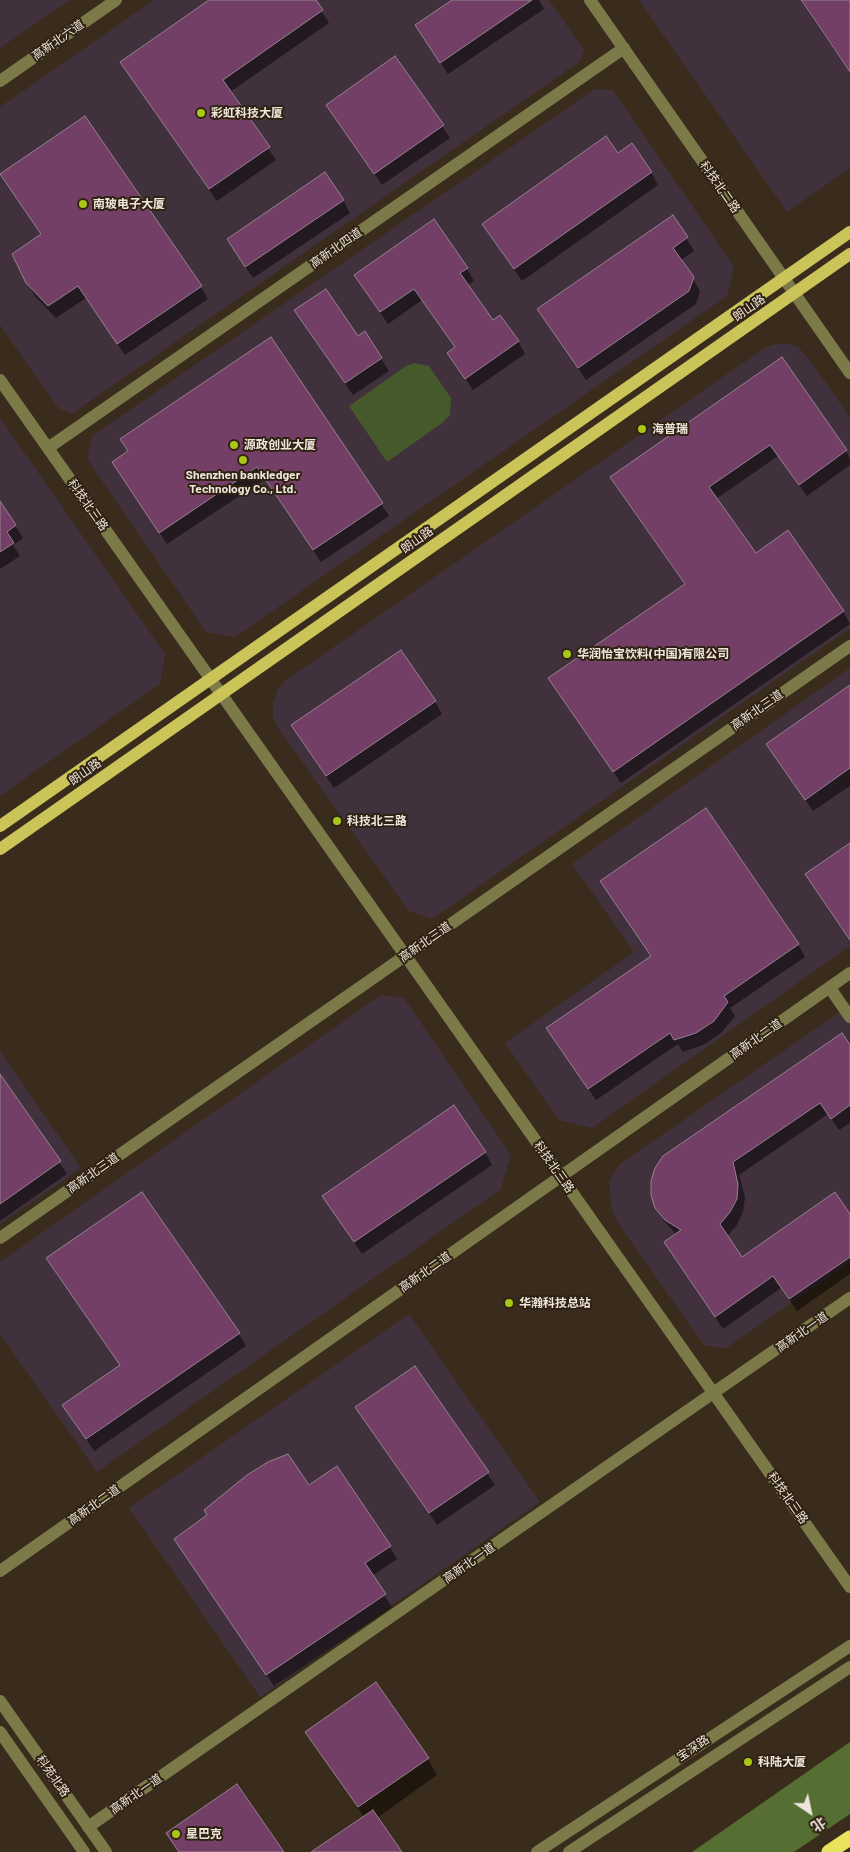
<!DOCTYPE html>
<html>
<head>
<meta charset="utf-8">
<style>
	body { margin:0 }
	#map { position:relative; width:850px; height:1852px; overflow:hidden; background:#3a2c1c; font-family:Barlow,"Noto Sans SC",sans-serif }
	canvas { display:block }
	.north { position:absolute; left:785px; top:1787px; width:50px; height:50px; -webkit-text-stroke:4px #302212; paint-order:stroke; rotate:146deg; font-size:14px; font-weight:700; line-height:20px; text-align:center; color:#eee5db }
	.north::after { content:''; display:block; margin:auto; width:18px; height:22px; background:#eee5db; clip-path:polygon(50% 0,100% 100%,50% 72%,0 100%) }
</style>
</head>
<body>
<div id="map">
<canvas width="850" height="1852"></canvas>
<div class="north">北</div>
</div>
<script>
const ctx = document.querySelector('canvas').getContext('2d');
ctx.lineJoin = 'round';
function fill(path, color) { ctx.fillStyle = color; ctx.fill(path, 'evenodd'); }
const toPath = rows => new Path2D(rows.map(r => 'M' + r).join(''));
function stroke(path, color, width, dash) { ctx.strokeStyle = color; ctx.lineWidth = width; ctx.lineCap = dash ? 'butt' : 'round'; ctx.setLineDash(dash || []); ctx.stroke(path); }
function label(font, color, halo, rows, align = 'center') {
  ctx.font = font + ' Barlow,"Noto Sans SC",sans-serif'; ctx.lineWidth = 4; ctx.setLineDash([]); ctx.textBaseline = 'middle'; ctx.strokeStyle = halo; ctx.fillStyle = color; for (const [text, x, y, turn = 0] of rows) {
    ctx.save(); ctx.translate(x, y); ctx.rotate((+turn || 0) * Math.PI / 180); ctx.textAlign = isNaN(turn) ? turn : align; if (halo) ctx.strokeText(text, 0, 0); ctx.fillText(text, 0, 0); ctx.restore();
  }
}
const industrial = toPath([
	[0,0,70,0,0,48],
	[154,0,549,0,584,50,579,62,73,413,59,409,0,325,0,107],
	[639,0,850,0,850,168,787,212],
	[595,89,613,90,734,267,727,296,235,637,206,632,87,459,92,436],
	[781,343,797,346,809,359,850,417,850,628,432,919,409,911,280,731,273,717,273,703,278,689,285,681,766,347],
	[0,418,165,654,160,684,0,796],
	[850,668,850,946,592,1128,559,1120,505,1043,634,952,572,864],
	[381,995,404,998,511,1155,501,1189,97,1472,0,1334,0,1262],
	[850,1005,850,1262,725,1349,704,1345,620,1226,612,1210,609,1181,620,1164],
	[0,1051,81,1168,0,1224],
	[409,1314,540,1502,260,1697,129,1508]
]);
const green = toPath([
	[414,363,429,366,451,398,450,415,442,423,387,462,349,406,406,366]
]);
const forest = toPath([
	[850,1742,850,1814,794,1852,692,1852]
]);
const shadow = toPath([
	[211,0,314,0,329,23,230,92,276,160,217,201,129,74],
	[454,0,539,0,544,9,448,74,424,38],
	[800,0,850,0,850,73],
	[327,105,442,126,450,138,382,185],
	[617,155,651,172,658,185,522,281,483,224],
	[343,200,350,213,253,278,235,252],
	[673,217,694,251,681,260,700,291,696,304,586,380,539,310],
	[467,269,474,281,468,285,493,322,518,341,525,354,473,390,448,353,456,348,422,300,388,324,355,276],
	[27,283,201,287,208,299,125,355,86,298,56,318,35,296],
	[303,323,358,338,364,333,389,371,353,395],
	[271,339,389,516,321,562,265,479,167,544,113,463],
	[782,359,846,451,850,459,850,465,807,496,778,456,716,499,756,554,843,611,850,624,621,783,550,679,685,585,611,478],
	[0,503,23,538,13,545,20,556,0,569],
	[850,687,850,786,813,811,768,744],
	[435,701,442,714,334,788,300,738],
	[601,881,798,944,805,957,730,1008,735,1016,721,1033,703,1045,683,1052,678,1044,596,1100,555,1041,652,957],
	[850,1048,850,1123,839,1130,828,1114,739,1175,745,1197,743,1212,737,1225,727,1236,741,1258,850,1217,850,1274,797,1311,781,1288,723,1329,665,1243,677,1235,664,1221,657,1208],
	[0,1076,67,1174,0,1221],
	[485,1152,492,1165,362,1254,331,1208],
	[239,1334,246,1346,94,1451,64,1405,121,1366],
	[364,1419,487,1473,495,1485,437,1525],
	[268,1463,390,1547,397,1559,372,1576,392,1607,274,1686,183,1551,208,1516,205,1511,227,1491],
	[307,1732,428,1759,437,1775,377,1818,400,1852,314,1852,364,1817]
]);
const building = toPath([
	[209,0,316,0,323,10,223,80,270,147,209,189,120,62,209,0],
	[452,0,532,0,440,63,415,25,452,0],
	[801,0,850,0,850,72,819,26,801,0],
	[395,56,444,125,374,174,326,105,395,56],
	[85,116,202,286,117,344,78,286,48,306,26,283,12,254,41,234,0,174,85,116],
	[606,136,618,153,632,143,652,172,514,269,482,224,606,136],
	[325,172,344,200,245,267,227,239,325,172],
	[673,215,688,237,673,248,694,277,689,291,578,368,537,309,673,215],
	[434,219,468,268,460,273,493,320,500,315,519,341,465,379,447,353,455,347,414,289,380,312,354,275,434,219],
	[326,289,358,336,365,331,382,358,345,383,294,310,326,289],
	[271,337,383,503,313,550,257,467,159,533,112,462,128,451,120,439,271,337],
	[782,357,847,450,799,485,770,445,709,487,756,553,788,530,844,611,613,772,548,678,685,584,610,477,782,357],
	[0,501,16,525,7,532,14,543,0,552,0,501],
	[401,650,436,701,326,776,291,725,401,650],
	[850,685,850,768,805,800,766,744,850,685],
	[706,808,799,944,724,996,728,1002,714,1021,696,1033,674,1040,670,1033,588,1089,546,1028,651,956,600,881,706,808],
	[850,843,850,940,805,874,850,843],
	[842,1033,850,1045,850,1105,831,1119,820,1103,733,1162,738,1184,737,1199,730,1212,720,1224,742,1257,835,1192,850,1214,850,1257,789,1299,773,1276,715,1317,664,1242,681,1230,665,1220,655,1208,651,1195,651,1181,655,1168,663,1156,842,1033],
	[0,1074,61,1161,0,1204,0,1074],
	[454,1105,486,1152,354,1242,322,1196,454,1105],
	[142,1192,240,1333,86,1439,62,1405,120,1365,46,1258,142,1192],
	[415,1366,489,1472,429,1513,355,1407,415,1366],
	[288,1454,309,1485,337,1466,391,1546,365,1563,386,1594,266,1675,174,1539,207,1515,204,1510,247,1475,268,1462,288,1454],
	[376,1682,429,1758,358,1807,305,1732,376,1682],
	[237,1784,284,1852,179,1852,166,1833,237,1784],
	[373,1810,402,1852,311,1852,373,1810]
]);
const minor = toPath([
	[590,0,850,373],
	[0,81,116,0],
	[0,380,850,1587],
	[48,448,624,48],
	[830,988,850,1017],
	[0,1238,850,646],
	[0,1571,850,973],
	[0,1701,106,1852],
	[0,1732,84,1852],
	[88,1827,850,1298],
	[537,1852,850,1646],
	[569,1852,850,1667]
]);
const major = toPath([
	[0,826,850,232],
	[0,849,850,254]
]);
const highway = toPath([
	[829,1852,850,1838]
]);
const markers = [
	[201,113,5,"#aac717"],
	[83,204,5,"#aac717"],
	[642,429,5,"#aac717"],
	[234,445,5,"#aac717"],
	[243,460,5,"#aac717"],
	[567,654,5,"#aac717"],
	[337,821,5,"#aac717"],
	[509,1303,5,"#aac717"],
	[748,1762,5,"#aac717"],
	[176,1834,5,"#aac717"]
];
const streetNames = [
	["高新北六道",58,40,-35],
	["科技北二路",720,187,55],
	["高新北四道",336,248,-35],
	["朗山路",749,308,-35],
	["科技北三路",88,505,55],
	["朗山路",417,540,-35],
	["高新北三道",757,710,-35],
	["朗山路",85,772,-35],
	["高新北三道",425,942,-35],
	["高新北二道",756,1039,-35],
	["科技北三路",554,1167,55],
	["高新北三道",93,1173,-35],
	["高新北二道",425,1272,-35],
	["高新北一道",802,1332,-35],
	["科技北三路",788,1498,55],
	["高新北二道",94,1505,-35],
	["高新北一道",469,1563,-35],
	["宝深路",693,1748,-34],
	["科苑北路",53,1776,55],
	["高新北一道",136,1794,-35]
];
const poiNames = [
	["彩虹科技大厦",211,113],
	["南玻电子大厦",93,204],
	["海普瑞",652,429],
	["源政创业大厦",244,445],
	["Shenzhen bankledger",243,475,"center"],
	["Technology Co., Ltd.",243,489,"center"],
	["华润怡宝饮料(中国)有限公司",577,654],
	["科技北三路",347,821],
	["华瀚科技总站",519,1303],
	["科陆大厦",758,1762],
	["星巴克",186,1834]
];
fill(industrial, '#40313d');
fill(green, '#46592b');
fill(forest, '#556e31');
fill(shadow, '#0007');
fill(building, '#743f67');
stroke(building, '#968190', 1);
stroke(minor, '#7c7a49', 12);
stroke(major, '#cac459', 12);
stroke(highway, '#e9e25d', 15);
for (const [x, y, r, color] of markers) { const dot = new Path2D(); dot.arc(x, y, r, 0, 2 * Math.PI); ctx.fillStyle = color; ctx.fill(dot); stroke(dot, '#302212', 2); }
label('12px', '#eee5db', '#302212', streetNames);
label('bold 12px', '#eee5db', '#302212', poiNames, 'left');
</script>
</body>
</html>
